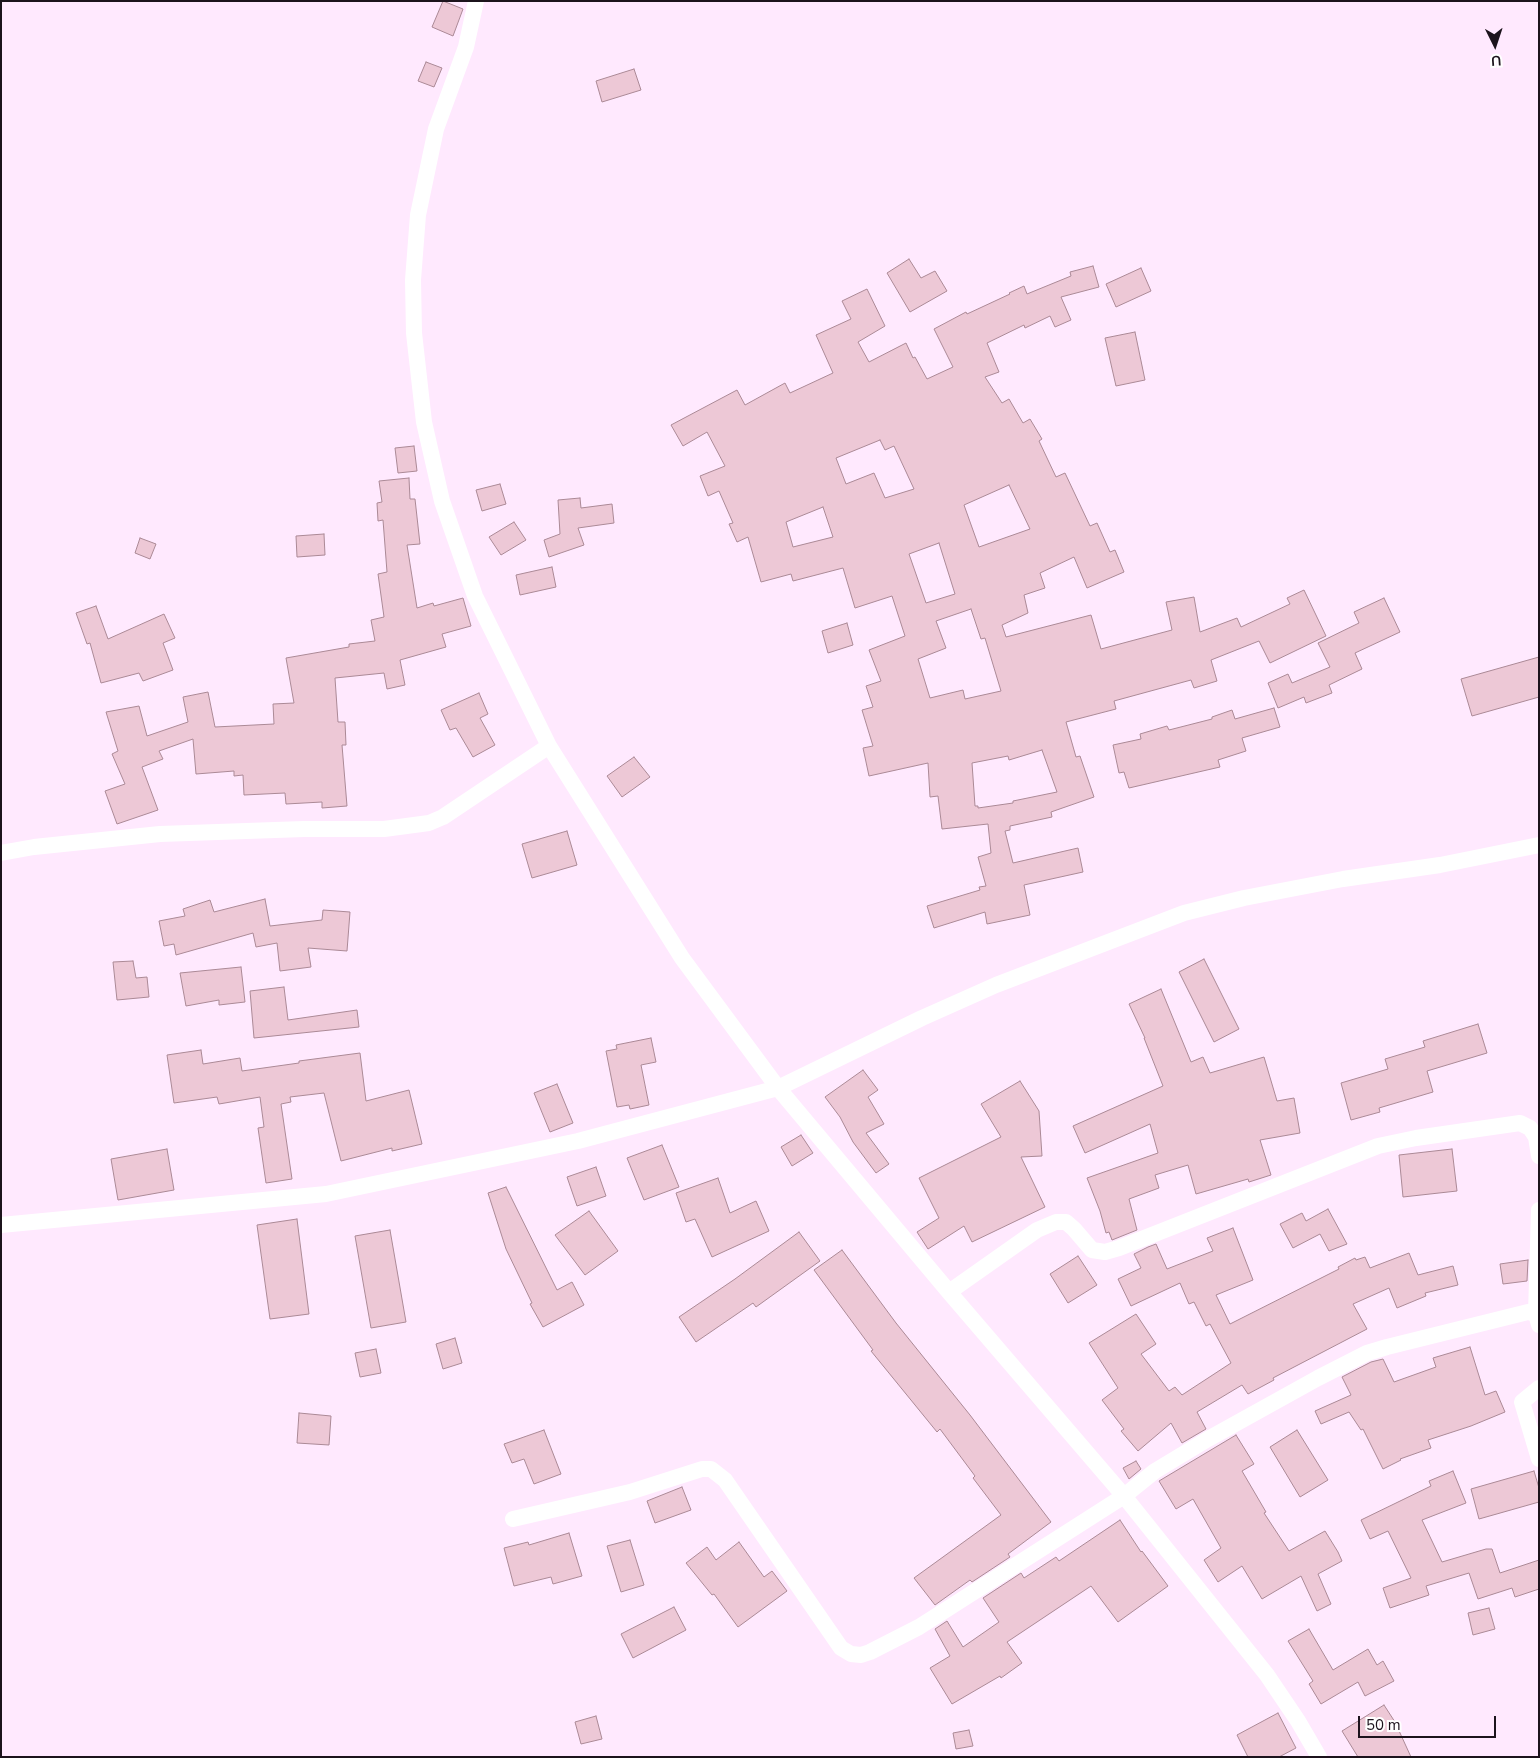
<!DOCTYPE html>
<html>
<head>
<meta charset="utf-8">
<style>
	body { margin:0 }
	#map { position:relative; width:1540px; height:1758px; overflow:hidden; background:#ffe9fe; font-family:"Nunito Sans",sans-serif }
	canvas { display:block }
	.frame { position:absolute; inset:0; border:2px solid #1c131c; pointer-events:none }
	.north { position:absolute; left:1470px; top:20px; width:50px; height:50px; -webkit-text-stroke:4px #fff; paint-order:stroke; rotate:176deg; font-size:14px; font-weight:700; line-height:20px; text-align:center; color:#1c131c }
	.north::after { content:''; display:block; margin:auto; width:18px; height:22px; background:#1c131c; clip-path:polygon(50% 0,100% 100%,50% 72%,0 100%) }
	.scale { position:absolute; left:1358px; top:1716px; width:138px; height:22px; box-sizing:border-box; border:2px solid #1c131c; border-top:0; padding-left:6px; font-size:15px; line-height:18px; white-space:nowrap; color:#1c131c; -webkit-text-stroke:4px #fff; paint-order:stroke }
</style>
</head>
<body>
<div id="map">
<canvas width="1540" height="1758"></canvas>
<div class="frame"></div>
<div class="north">U</div>
<div class="scale">50 m</div>
</div>
<script>
const ctx = document.querySelector('canvas').getContext('2d');
ctx.lineJoin = 'round';
function fill(path, color) { ctx.fillStyle = color; ctx.fill(path, 'evenodd'); }
const toPath = rows => new Path2D(rows.map(r => 'M' + r).join(''));
function stroke(path, color, width, dash) { ctx.strokeStyle = color; ctx.lineWidth = width; ctx.lineCap = dash ? 'butt' : 'round'; ctx.setLineDash(dash || []); ctx.stroke(path); }
const building = toPath([
	[443,1,463,9,453,36,432,27,443,1],
	[426,62,442,68,434,87,418,81,426,62],
	[634,69,641,90,602,102,596,81,634,69],
	[909,259,921,278,935,271,947,291,910,312,887,273,909,259],
	[1093,266,1099,287,1061,297,1071,320,1055,327,1050,316,1025,328,1024,325,987,343,999,372,985,377,1002,403,1009,399,1023,423,1030,419,1042,439,1039,441,1056,477,1065,473,1090,526,1097,523,1110,552,1115,550,1124,572,1087,588,1074,557,1040,573,1045,588,1024,595,1028,613,1002,625,1006,637,1091,615,1101,649,1172,630,1166,602,1194,597,1200,632,1237,618,1241,627,1290,604,1287,598,1304,590,1326,636,1270,663,1259,641,1211,660,1217,681,1194,688,1191,680,1114,701,1116,709,1066,722,1076,757,1080,756,1094,797,1051,812,1052,817,1010,826,1010,830,1005,831,1013,863,1078,848,1083,872,1024,885,1030,915,987,924,985,912,934,928,927,906,980,890,979,887,986,886,978,857,991,853,988,824,942,829,938,796,930,797,928,763,869,776,863,748,873,746,862,710,873,707,866,686,881,681,869,650,905,636,892,596,855,608,843,568,793,581,791,574,761,582,748,537,737,542,729,524,733,523,719,491,708,496,700,476,725,466,707,432,683,446,671,425,737,390,745,405,785,383,790,393,833,373,816,335,851,319,842,301,867,289,885,326,858,342,869,362,906,343,913,358,915,357,927,379,953,367,934,329,966,312,967,314,1010,294,1009,293,1024,286,1027,294,1071,276,1070,272,1093,266],
	[880,440,885,450,894,446,914,489,885,498,874,473,846,484,836,458,880,440],
	[1009,485,1030,529,979,547,964,505,1009,485],
	[823,507,833,537,793,547,786,522,823,507],
	[939,543,955,594,926,603,909,554,939,543],
	[971,609,981,639,985,638,1001,691,965,699,963,690,930,698,918,659,946,648,936,621,971,609],
	[1042,750,1057,792,1013,801,1013,803,978,808,978,806,975,806,972,763,1008,756,1009,760,1042,750],
	[1141,268,1151,291,1116,307,1106,284,1141,268],
	[1135,332,1145,380,1116,386,1105,338,1135,332],
	[414,446,417,471,398,473,395,448,414,446],
	[409,478,410,499,415,499,420,544,407,545,417,608,433,603,434,606,463,598,471,626,442,634,446,647,400,660,405,685,387,689,384,673,335,678,338,722,345,722,346,745,342,745,347,806,322,808,322,802,286,804,285,793,244,795,243,775,234,776,234,771,196,774,193,739,159,751,163,759,142,767,158,810,117,824,105,791,125,784,112,754,118,751,106,712,139,706,147,736,188,722,183,697,208,692,215,727,274,724,273,704,294,703,286,658,349,647,349,644,375,641,371,620,384,617,378,574,387,572,383,520,378,521,377,503,382,502,379,481,409,478],
	[500,484,506,504,482,511,476,490,500,484],
	[580,498,581,508,612,504,614,523,578,528,584,545,549,557,544,540,560,534,558,500,580,498],
	[514,522,526,540,501,555,489,537,514,522],
	[324,534,325,555,297,557,296,536,324,534],
	[140,538,156,544,150,559,135,553,140,538],
	[552,567,556,587,520,595,516,575,552,567],
	[1384,598,1400,632,1355,653,1362,669,1329,685,1332,693,1306,703,1304,697,1278,708,1268,683,1288,674,1292,683,1330,667,1318,643,1359,623,1354,612,1384,598],
	[96,606,108,639,164,614,175,638,163,643,173,670,143,681,139,673,101,683,90,643,87,644,76,613,96,606],
	[847,623,853,645,828,653,822,631,847,623],
	[1539,657,1539,697,1472,716,1461,679,1539,657],
	[479,693,488,714,480,718,495,745,473,757,456,728,450,730,441,710,479,693],
	[1274,708,1280,727,1242,738,1246,751,1218,760,1220,767,1129,788,1124,772,1119,773,1113,745,1141,739,1140,734,1167,726,1169,730,1212,719,1212,717,1232,710,1235,719,1274,708],
	[634,757,650,777,622,797,607,776,634,757],
	[567,831,577,865,532,878,522,844,567,831],
	[265,899,270,926,322,920,323,910,350,912,347,951,308,948,311,967,280,971,277,943,256,947,253,933,176,955,174,944,164,946,159,921,185,916,183,909,210,900,214,912,265,899],
	[1204,959,1239,1029,1214,1042,1179,972,1204,959],
	[133,961,136,978,147,977,149,997,117,1000,113,962,133,961],
	[241,967,245,1002,219,1005,219,1000,186,1006,180,973,241,967],
	[284,987,288,1020,357,1010,359,1027,254,1038,250,991,284,987],
	[1161,989,1191,1062,1203,1057,1210,1073,1264,1057,1277,1101,1294,1098,1300,1133,1260,1140,1271,1175,1249,1182,1248,1179,1196,1194,1188,1165,1155,1175,1159,1188,1129,1199,1137,1230,1112,1240,1109,1232,1106,1233,1100,1211,1087,1178,1158,1153,1150,1124,1085,1153,1073,1126,1163,1086,1144,1038,1145,1038,1129,1004,1161,989],
	[1478,1024,1487,1053,1427,1071,1433,1092,1379,1108,1380,1112,1351,1120,1341,1083,1388,1069,1385,1059,1425,1047,1423,1041,1478,1024],
	[651,1038,656,1062,641,1065,649,1105,630,1109,629,1105,617,1107,606,1051,617,1049,616,1045,651,1038],
	[201,1050,203,1064,240,1058,242,1071,299,1063,299,1061,360,1053,366,1101,409,1090,422,1144,392,1151,392,1148,341,1161,324,1093,290,1097,291,1102,281,1104,292,1179,266,1183,258,1128,264,1127,260,1097,219,1104,217,1097,174,1103,167,1055,201,1050],
	[863,1070,878,1090,868,1097,884,1124,866,1133,889,1164,876,1173,853,1142,840,1117,825,1097,863,1070],
	[1020,1081,1039,1111,1042,1156,1021,1157,1045,1207,972,1242,964,1226,928,1249,917,1232,939,1218,919,1178,1001,1137,981,1104,1020,1081],
	[557,1084,573,1123,550,1132,534,1093,557,1084],
	[801,1135,813,1153,792,1166,781,1147,801,1135],
	[662,1145,679,1187,644,1200,627,1158,662,1145],
	[167,1149,174,1190,118,1200,111,1159,167,1149],
	[1452,1149,1457,1191,1403,1197,1399,1155,1452,1149],
	[596,1167,606,1196,577,1206,567,1177,596,1167],
	[718,1178,730,1213,756,1201,769,1231,712,1257,695,1219,686,1222,676,1193,718,1178],
	[506,1187,557,1290,572,1282,584,1305,543,1327,530,1304,532,1303,506,1249,488,1193,506,1187],
	[1328,1209,1347,1244,1329,1251,1320,1234,1293,1248,1280,1224,1302,1213,1306,1221,1328,1209],
	[589,1211,618,1251,585,1275,555,1235,589,1211],
	[297,1219,309,1314,270,1319,257,1225,297,1219],
	[1233,1228,1253,1280,1216,1295,1230,1324,1339,1269,1338,1267,1355,1258,1356,1260,1365,1257,1370,1268,1409,1253,1418,1275,1453,1266,1458,1285,1425,1293,1426,1296,1397,1308,1389,1288,1353,1304,1367,1329,1273,1378,1274,1380,1248,1394,1242,1385,1197,1412,1206,1429,1182,1443,1171,1423,1138,1451,1121,1431,1124,1429,1102,1400,1118,1388,1089,1343,1136,1314,1156,1344,1141,1354,1169,1391,1175,1387,1182,1395,1231,1363,1210,1324,1206,1326,1194,1302,1189,1304,1180,1283,1131,1306,1118,1279,1141,1268,1134,1254,1148,1247,1156,1244,1167,1269,1213,1251,1207,1238,1233,1228],
	[390,1230,406,1322,371,1328,355,1236,390,1230],
	[799,1232,820,1261,756,1307,753,1303,696,1342,679,1317,735,1279,799,1232],
	[842,1250,896,1323,970,1415,1051,1522,1008,1554,1010,1557,972,1582,970,1580,935,1605,914,1578,1001,1515,973,1478,975,1476,940,1429,937,1432,871,1351,873,1350,814,1270,842,1250],
	[1078,1256,1097,1285,1068,1303,1050,1274,1078,1256],
	[1528,1260,1527,1281,1503,1284,1500,1264,1528,1260],
	[455,1338,462,1363,443,1369,436,1344,455,1338],
	[1470,1347,1485,1395,1496,1391,1505,1412,1471,1426,1428,1440,1431,1448,1400,1459,1401,1460,1383,1469,1363,1429,1361,1430,1349,1412,1321,1424,1315,1411,1351,1395,1342,1377,1371,1362,1383,1359,1394,1382,1436,1367,1433,1358,1470,1347],
	[376,1349,381,1373,360,1377,355,1353,376,1349],
	[299,1413,331,1416,329,1445,297,1443,299,1413],
	[544,1430,561,1474,534,1484,524,1459,512,1463,504,1444,544,1430],
	[1297,1430,1328,1480,1300,1497,1270,1447,1297,1430],
	[1236,1435,1254,1464,1242,1471,1266,1512,1264,1513,1289,1551,1325,1531,1338,1552,1342,1561,1318,1574,1331,1604,1317,1611,1301,1576,1262,1599,1242,1566,1218,1582,1204,1560,1221,1548,1193,1499,1176,1509,1159,1481,1236,1435],
	[1136,1461,1141,1469,1129,1479,1123,1468,1136,1461],
	[1453,1471,1466,1503,1422,1520,1442,1562,1486,1549,1492,1549,1500,1573,1539,1560,1539,1589,1515,1597,1512,1588,1478,1599,1469,1573,1426,1586,1429,1595,1390,1608,1383,1588,1411,1578,1388,1531,1370,1539,1361,1520,1431,1486,1429,1481,1453,1471],
	[1534,1471,1539,1488,1539,1502,1479,1519,1471,1489,1534,1471],
	[682,1487,691,1510,655,1523,647,1501,682,1487],
	[1120,1520,1141,1552,1142,1551,1168,1586,1118,1622,1091,1586,1007,1642,1022,1663,1001,1678,1000,1676,952,1704,930,1668,950,1656,935,1629,947,1621,963,1647,999,1622,983,1598,1021,1573,1024,1578,1056,1557,1059,1561,1120,1520],
	[569,1533,582,1576,553,1584,551,1577,514,1586,504,1548,528,1542,529,1545,569,1533],
	[630,1540,644,1585,621,1592,607,1546,630,1540],
	[739,1542,764,1577,772,1571,787,1591,738,1627,714,1594,712,1595,686,1563,707,1547,716,1560,739,1542],
	[674,1607,686,1630,633,1658,621,1634,674,1607],
	[1489,1608,1495,1629,1473,1635,1468,1613,1489,1608],
	[1309,1629,1333,1670,1368,1649,1377,1665,1383,1661,1394,1681,1365,1696,1358,1682,1321,1704,1309,1684,1313,1681,1288,1641,1309,1629],
	[1384,1705,1395,1722,1411,1757,1358,1757,1342,1731,1384,1705],
	[1278,1713,1296,1748,1279,1757,1248,1757,1237,1735,1278,1713],
	[596,1716,602,1739,581,1744,575,1722,596,1716],
	[969,1730,973,1746,956,1749,953,1733,969,1730]
]);
const minor = toPath([
	[476,1,466,47,436,129,418,215,413,280,414,333,424,422,442,501,475,596,549,746,682,958,778,1088,949,1292,1124,1496,1267,1675,1298,1721,1319,1757],
	[1,853,34,847,160,834,304,829,384,829,429,823,443,817,549,746],
	[1,1225,326,1194,578,1141,778,1088,922,1018,996,985,1184,913,1244,898,1343,879,1440,865,1539,845],
	[949,1292,1037,1230,1056,1222,1066,1222,1074,1229,1092,1250,1105,1252,1119,1248,1378,1146,1416,1138,1520,1123,1530,1128,1536,1137,1539,1156],
	[1536,1314,1539,1210],
	[1539,1388,1522,1402,1539,1459],
	[513,1519,630,1492,702,1469,711,1469,725,1480,841,1648,851,1654,861,1655,870,1652,919,1627,1124,1496,1155,1471,1208,1439,1318,1378,1367,1353,1387,1347,1528,1312,1536,1314,1539,1325]
]);
fill(building, '#edc8d6');
stroke(building, '#ab8996', 1);
stroke(minor, '#fff', 16);
</script>
</body>
</html>
